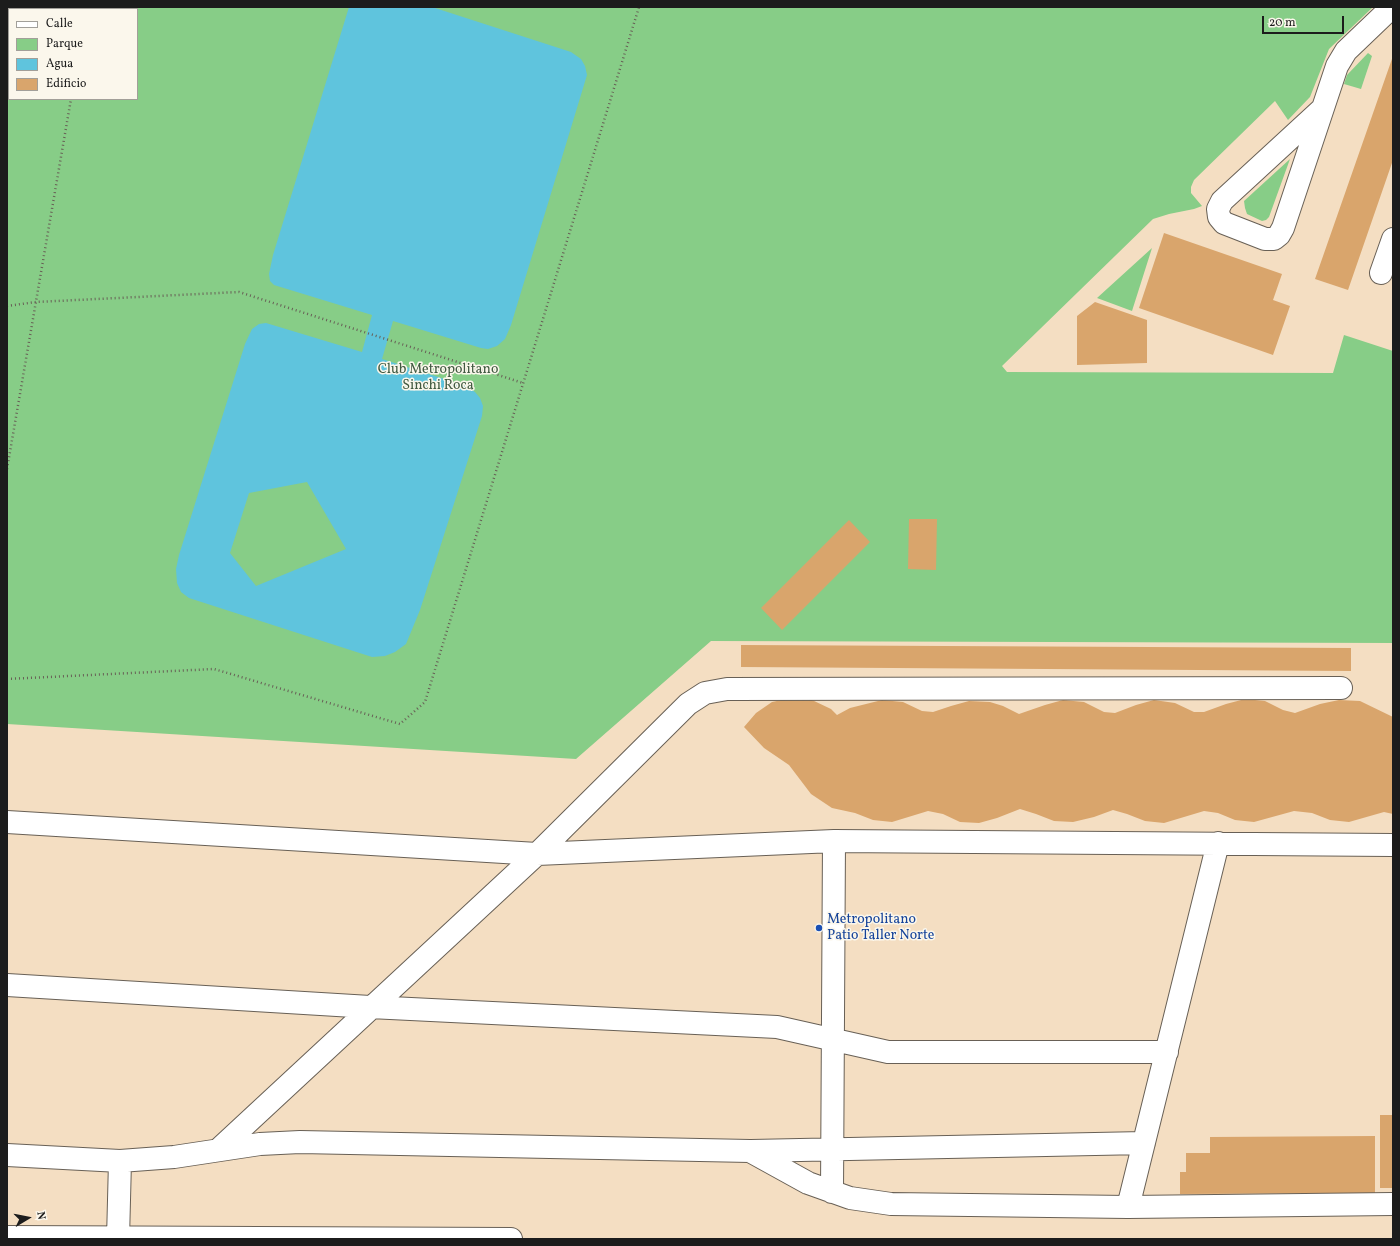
<!DOCTYPE html>
<html>
<head>
<meta charset="utf-8">
<style>
	body { margin:0 }
	#map { position:relative; width:1400px; height:1246px; overflow:hidden; background:#f4dec2; font-family:Vollkorn,serif }
	canvas { display:block }
	.frame { position:absolute; inset:0; border:8px solid #1c1c1c; pointer-events:none }
	.legend { position:absolute; left:8px; top:8px; width:130px; height:92px; box-sizing:border-box; background:#fbf7ec; border:1px solid #a29f99; margin:0; padding:5px 7px; list-style:none; font-size:12px; color:#1c1c1c }
	.legend li { display:flex; align-items:center; gap:8px; height:20px }
	.legend b { width:20px; border:1px solid #a29f99 }
	.north { position:absolute; left:8px; top:1198px; width:40px; height:40px; -webkit-text-stroke:3px #fbf7ec; paint-order:stroke; rotate:80deg; font-size:11px; font-weight:700; line-height:16px; text-align:center; color:#1c1c1c }
	.north::after { content:''; display:block; margin:auto; width:14px; height:18px; background:#1c1c1c; clip-path:polygon(50% 0,100% 100%,50% 72%,0 100%) }
	.scale { position:absolute; left:1262px; top:16px; width:82px; height:18px; box-sizing:border-box; border:2px solid #1c1c1c; border-top:0; padding-left:5px; font-size:12px; line-height:14px; white-space:nowrap; color:#1c1c1c; -webkit-text-stroke:3px #fbf7ec; paint-order:stroke }
</style>
</head>
<body>
<div id="map">
<canvas width="1400" height="1246"></canvas>
<div class="frame"></div>
<ul class="legend">
<li><b style="height:5px;background:#fff"></b>Calle</li>
<li><b style="height:11px;background:#87cd87"></b>Parque</li>
<li><b style="height:11px;background:#5fc4dd"></b>Agua</li>
<li><b style="height:11px;background:#d9a56c"></b>Edificio</li>
</ul>
<div class="north">N</div>
<div class="scale">20 m</div>
</div>
<script>
const ctx = document.querySelector('canvas').getContext('2d');
ctx.lineJoin = 'round';
function fill(path, color) { ctx.fillStyle = color; ctx.fill(path, 'evenodd'); }
const toPath = rows => new Path2D(rows.map(r => 'M' + r).join(''));
function stroke(path, color, width, dash) { ctx.strokeStyle = color; ctx.lineWidth = width; ctx.lineCap = dash ? 'butt' : 'round'; ctx.setLineDash(dash || []); ctx.stroke(path); }
function label(font, color, halo, rows, align = 'center') {
  ctx.font = font + ' Vollkorn,serif'; ctx.lineWidth = 3; ctx.setLineDash([]); ctx.textBaseline = 'middle'; ctx.strokeStyle = halo; ctx.fillStyle = color; for (const [text, x, y, turn = 0] of rows) {
    ctx.save(); ctx.translate(x, y); ctx.rotate((+turn || 0) * Math.PI / 180); ctx.textAlign = isNaN(turn) ? turn : align; if (halo) ctx.strokeText(text, 0, 0); ctx.fillText(text, 0, 0); ctx.restore();
  }
}
const green = toPath([
	[7,7,1373,7,1329,49,1310,97,1288,120,1275,101,1194,180,1191,187,1191,193,1202,206,1194,209,1169,214,1153,219,1002,366,1007,372,1333,373,1344,335,1393,351,1393,643,711,641,576,759,7,724],
	[9,9,137,9,137,99,9,99],
	[1368,53,1372,56,1361,89,1344,84,1347,75],
	[1290,159,1269,217,1266,220,1262,221,1247,214,1245,208,1244,201],
	[1152,248,1132,311,1097,298]
]);
const water = toPath([
	[349,7,432,7,571,52,581,59,585,66,587,75,511,325,505,339,497,346,488,349,481,348,393,321,382,359,466,386,475,392,480,398,483,406,482,416,420,610,406,644,395,652,385,656,372,657,189,598,181,592,177,583,176,569,179,555,245,344,252,329,259,324,266,323,362,352,372,315,274,285,270,281,269,274,273,255],
	[307,482,346,549,256,586,230,553,249,493]
]);
const building = toPath([
	[1393,56,1393,160,1348,290,1315,279],
	[1164,233,1282,274,1273,300,1290,306,1273,355,1139,308],
	[1095,302,1147,320,1147,363,1077,365,1077,316],
	[909,519,937,519,936,570,908,569],
	[849,520,870,542,782,630,761,608],
	[741,645,1351,648,1351,671,741,667],
	[791,698,812,700,831,709,837,715,850,708,882,700,903,702,922,711,933,712,951,706,969,701,990,702,1003,706,1019,714,1045,705,1063,700,1084,702,1104,712,1115,713,1136,705,1154,700,1175,703,1194,712,1204,712,1226,704,1245,699,1265,701,1283,710,1295,713,1320,704,1339,700,1360,701,1393,717,1393,814,1384,812,1349,822,1330,820,1312,813,1294,811,1254,822,1235,820,1218,813,1204,811,1164,823,1145,821,1127,814,1113,810,1094,817,1073,822,1054,821,1036,814,1020,809,997,818,979,823,960,822,943,814,928,811,892,822,873,820,855,813,832,808,811,794,789,765,764,748,744,727,756,713,772,702],
	[1380,1115,1393,1115,1393,1188,1380,1188],
	[1375,1136,1375,1193,1180,1194,1180,1172,1186,1172,1186,1153,1210,1153,1210,1137]
]);
const path = toPath([
	[86,9,87,7],
	[7,306,36,302,239,292,523,383],
	[7,469,71,99],
	[7,679,214,669,400,724,425,702,639,7]
]);
const minor = toPath([
	[1322,109,1222,201,1218,209,1219,217,1224,223,1265,239,1274,239,1279,235,1283,228,1337,66,1346,51,1392,7],
	[1381,273,1393,239],
	[7,822,537,854,834,841,1393,845],
	[7,985,370,1007,777,1027,888,1052,1167,1052],
	[218,1150,537,854,688,704,705,693,727,689,1341,688],
	[751,1151,1144,1143],
	[7,1155,120,1161,174,1157,260,1144,300,1142,750,1151,808,1183,850,1198,891,1204,1128,1207,1393,1204],
	[832,1192,834,841],
	[1128,1207,1218,843],
	[7,1237,511,1239],
	[118,1239,120,1161]
]);
const markers = [
	[819,928,4,"#1a4fb4"]
];
const parkNames = [
	["Club Metropolitano",438,370],
	["Sinchi Roca",438,386]
];
const transitNames = [
	["Metropolitano",827,920],
	["Patio Taller Norte",827,936]
];
fill(green, '#87cd87');
fill(water, '#5fc4dd');
fill(building, '#d9a56c');
stroke(minor, '#686056', 24);
stroke(path, '#686056', 2.5, [1, 3]);
stroke(minor, '#fff', 22);
for (const [x, y, r, color] of markers) { const dot = new Path2D(); dot.arc(x, y, r, 0, 2 * Math.PI); ctx.fillStyle = color; ctx.fill(dot); stroke(dot, '#fbf7ec', 1.5); }
label('14px', '#415a41', '#fbf7ec', parkNames);
label('14px', '#164399', '#fbf7ec', transitNames, 'left');
</script>
</body>
</html>
